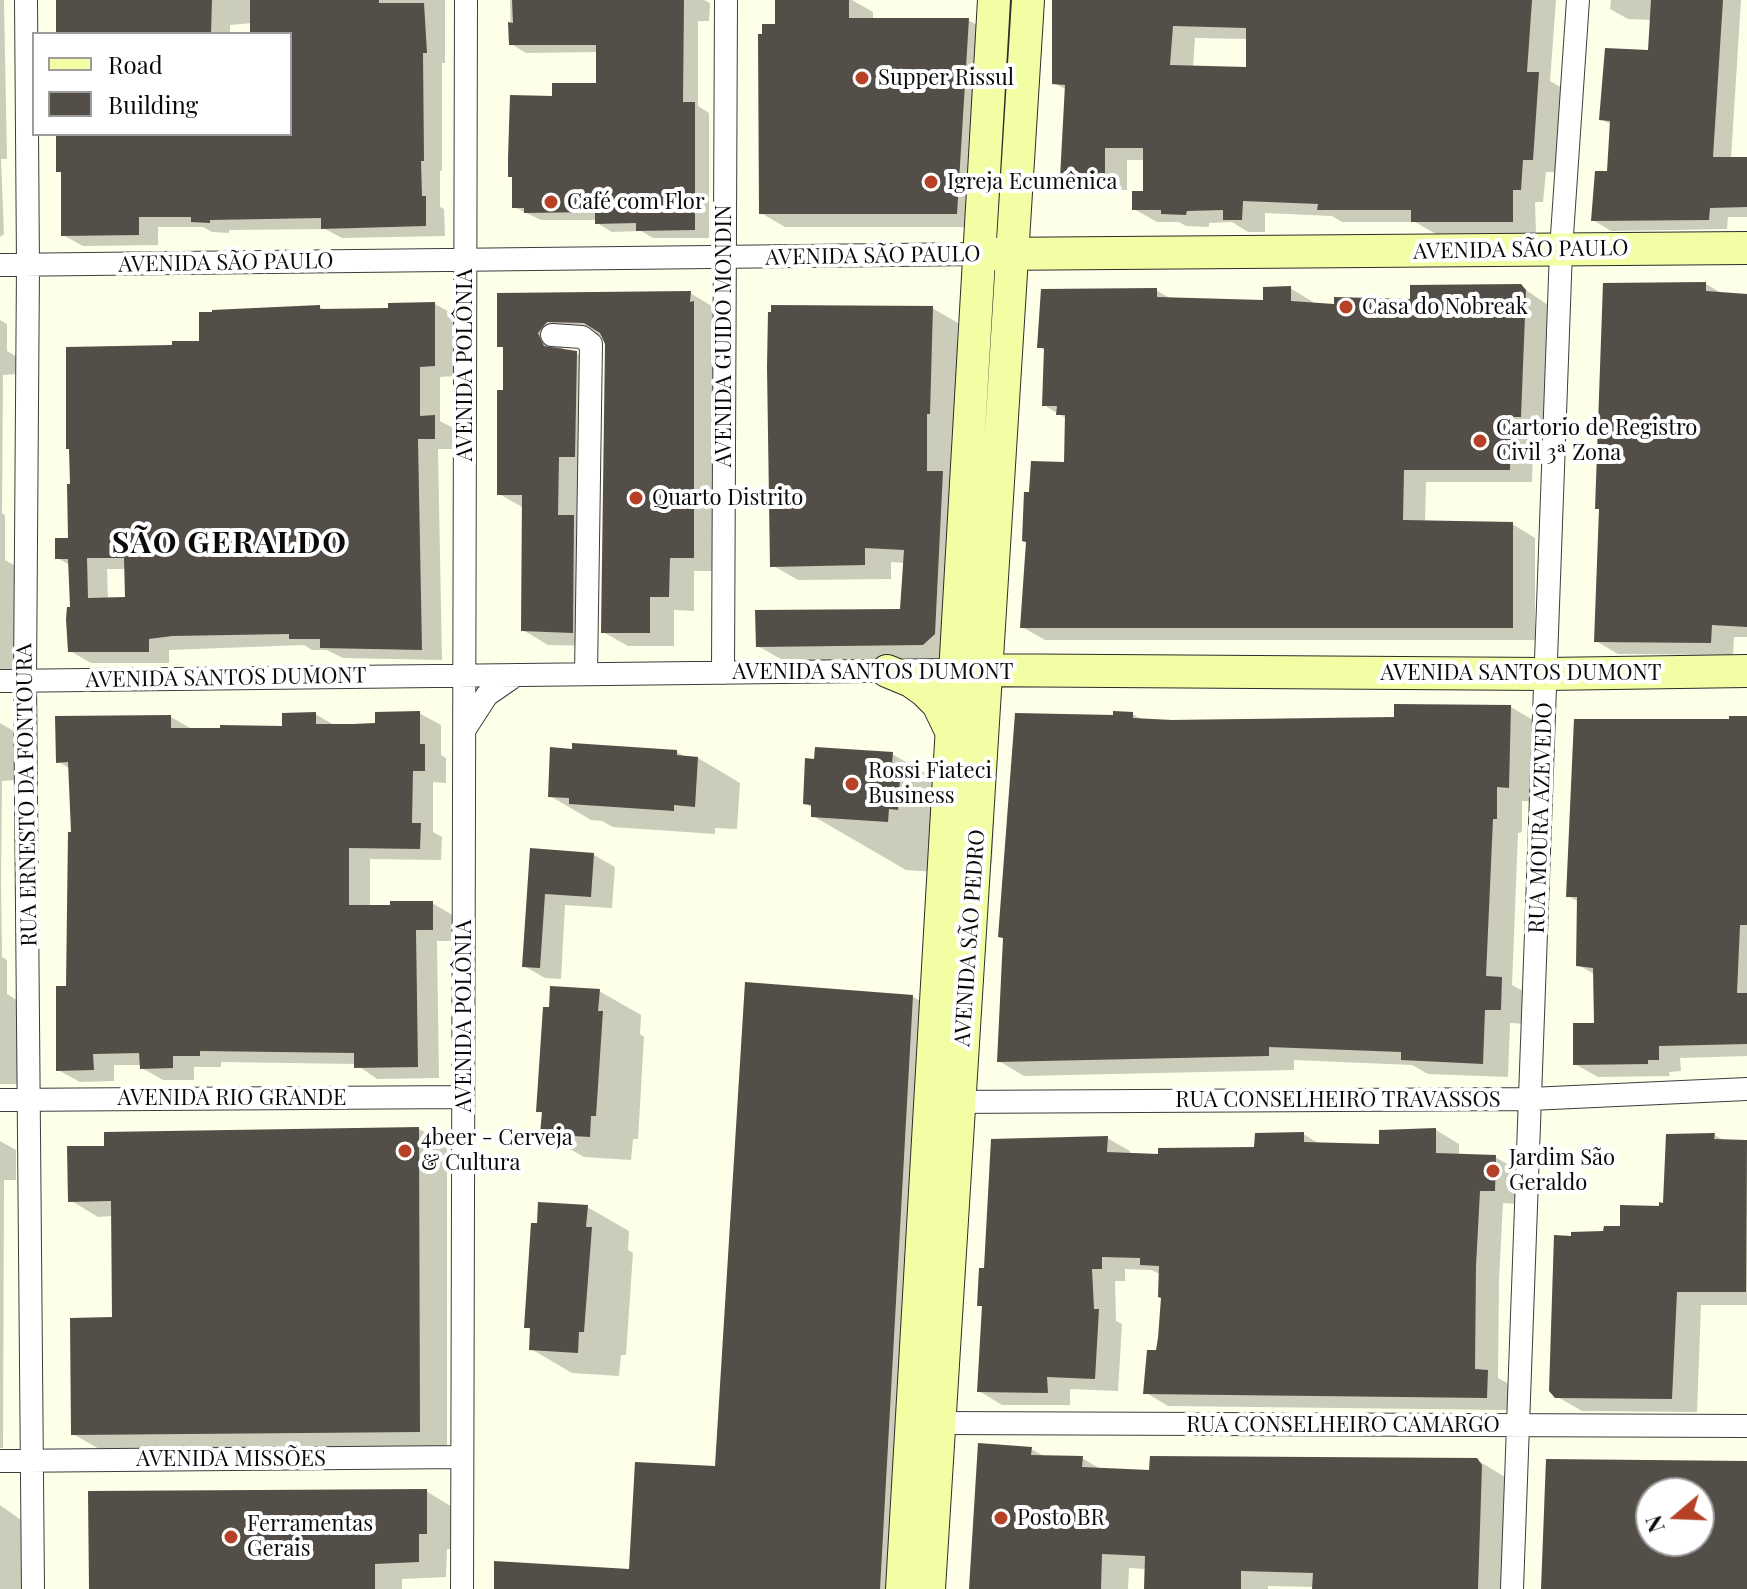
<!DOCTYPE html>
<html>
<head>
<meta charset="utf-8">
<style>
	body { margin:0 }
	#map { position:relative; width:1747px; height:1589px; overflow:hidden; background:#feffe8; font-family:"Playfair Display",serif }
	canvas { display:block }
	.legend { position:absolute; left:32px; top:32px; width:260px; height:104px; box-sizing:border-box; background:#fff; border:2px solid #9d9d9d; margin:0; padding:10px 14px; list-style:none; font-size:24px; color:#0a0a0a }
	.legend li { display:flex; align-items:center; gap:16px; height:40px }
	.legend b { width:40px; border:2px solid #9d9d9d }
	.north { position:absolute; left:1635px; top:1477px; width:80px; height:80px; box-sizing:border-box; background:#fff; border:2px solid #9d9d9d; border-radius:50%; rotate:251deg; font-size:22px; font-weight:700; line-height:32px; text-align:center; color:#0a0a0a }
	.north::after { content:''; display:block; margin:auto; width:28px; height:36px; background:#b74126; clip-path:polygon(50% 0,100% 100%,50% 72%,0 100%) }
</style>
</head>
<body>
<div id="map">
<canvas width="1747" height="1589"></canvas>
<ul class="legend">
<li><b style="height:10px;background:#f3fea4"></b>Road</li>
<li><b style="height:22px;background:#534e47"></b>Building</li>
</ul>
<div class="north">N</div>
</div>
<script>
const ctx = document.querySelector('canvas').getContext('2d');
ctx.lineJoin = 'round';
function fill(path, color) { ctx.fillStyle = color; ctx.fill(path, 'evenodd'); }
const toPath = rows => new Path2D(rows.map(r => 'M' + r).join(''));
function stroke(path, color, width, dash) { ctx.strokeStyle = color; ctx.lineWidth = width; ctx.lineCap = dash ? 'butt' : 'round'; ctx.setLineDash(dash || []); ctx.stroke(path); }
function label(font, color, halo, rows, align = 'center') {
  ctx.font = font + ' "Playfair Display",serif'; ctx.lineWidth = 8; ctx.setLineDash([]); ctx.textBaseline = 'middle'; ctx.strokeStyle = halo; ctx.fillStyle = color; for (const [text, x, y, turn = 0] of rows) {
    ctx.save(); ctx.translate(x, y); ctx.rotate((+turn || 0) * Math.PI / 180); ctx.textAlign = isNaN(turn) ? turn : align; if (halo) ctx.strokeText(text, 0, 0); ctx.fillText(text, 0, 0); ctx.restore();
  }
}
const shadow = toPath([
	[0,0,4,0,7,159,1,159,4,234,0,237],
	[58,0,445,0,445,63,442,63,442,171,440,171,440,207,444,209,445,236,342,238,325,229,229,230,229,233,212,232,203,227,158,227,158,245,83,246,63,235,63,174,58,171,58,134,290,134,290,34,252,34,252,23,230,25,230,34,58,34],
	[510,0,704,0,710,3,709,21,698,21,698,106,709,113,709,238,653,238,641,231,612,232,597,223,597,220,541,220,514,207,554,98,598,85,598,52,526,53,511,44],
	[777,0,852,0,873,12,873,20,968,20,993,34,982,227,785,227,761,213],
	[1138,0,1556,0,1550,81,1562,88,1556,172,1546,172,1543,202,1535,202,1536,234,1436,234,1415,222,1342,222,1332,216,1265,213,1265,232,1248,232,1232,222,1209,223,1209,227,1186,226,1179,222,1157,222,1134,209,1145,193,1145,160,1127,160,1127,190,1085,190,1062,177,1067,90,1054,83],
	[1195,38,1248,39,1248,70,1193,68],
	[1611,0,1741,0,1731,159,1747,159,1747,217,1728,217,1727,229,1611,231,1593,220,1609,173,1612,125,1601,119,1650,53,1652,20,1628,19,1610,9],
	[1706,284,1723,294,1747,295,1747,637,1734,637,1733,655,1618,654,1596,641],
	[1520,286,1548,305,1543,429,1534,429,1532,482,1426,482,1425,523,1512,524,1535,538,1535,640,1045,640,1022,627,1031,494,1066,464,1067,419,1044,405,1046,351,1039,347,1156,290,1173,300,1265,302,1290,288,1313,302,1313,304,1336,306,1412,301],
	[690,293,715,308,718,571,694,571,694,611,674,610,674,646,628,646,603,632,607,344,603,336,572,336,566,341,562,351,576,353,601,367,597,646,548,645,523,630,524,508,499,494,505,349,499,345,499,295],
	[435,304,455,315,455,376,440,377,440,421,455,429,455,449,438,449,442,660,343,658,327,650,312,650,304,645,169,650,169,663,91,663,70,651,70,565,57,558,70,540,174,347,201,343,319,307,327,311,390,310],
	[107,569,126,569,127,599,108,600],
	[932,308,958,323,955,428,952,428,949,659,784,661,758,646,902,611,905,563,891,562,891,579,798,580,772,565],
	[0,320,7,324,7,351,17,357,17,374,3,375,2,513,5,515,5,560,19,568,14,670,0,670],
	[1511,707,1536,722,1534,801,1522,801,1522,832,1518,833,1512,985,1527,993,1526,1024,1510,1023,1508,1077,1428,1074,1412,1065,1294,1060,1294,1070,1024,1076,999,1061,1114,718,1132,714,1143,720,1396,719],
	[419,713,441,725,441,755,446,758,446,783,433,782,433,832,442,837,441,860,370,859,370,907,432,903,454,916,453,941,437,941,439,1078,377,1079,356,1064,221,1062,221,1067,194,1067,194,1080,163,1080,142,1068,142,1065,114,1065,114,1081,80,1082,58,1070,68,988,73,834,70,769,58,761,171,717,192,729,284,728,315,714,336,726,377,725],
	[1747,719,1747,1056,1680,1058,1681,1071,1669,1072,1670,1076,1598,1077,1575,1064,1596,1025,1596,975,1578,965,1579,902,1568,896],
	[0,723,17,733,17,780,2,781,1,881,2,957,7,960,7,994,17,1000,17,1084,0,1084],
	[677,752,687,758,698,758,740,783,737,829,715,828,715,834,613,827,602,821,591,820,550,796],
	[892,754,986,808,985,815,994,820,992,863,982,862,982,875,906,870,813,816,813,808,805,803],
	[532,850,594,855,615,867,612,908,565,905,561,979,545,978,524,966],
	[599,991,641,1015,640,1034,644,1037,638,1139,633,1139,631,1160,584,1157,542,1133,544,1114,538,1111],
	[913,997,935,1009,902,1589,496,1589,631,1571,717,1468],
	[419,1129,447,1145,447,1447,101,1450,73,1434,114,1319,113,1216,98,1217,70,1200],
	[1436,1130,1459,1144,1459,1156,1495,1157,1519,1171,1518,1204,1503,1203,1499,1280,1498,1378,1511,1385,1510,1410,1168,1406,1145,1392,1158,1352,1163,1298,1161,1275,1152,1270,1125,1269,1125,1281,1115,1281,1116,1321,1122,1324,1118,1391,1070,1389,1070,1405,1002,1405,979,1391,984,1308,979,1305,986,1270,1107,1138,1130,1151,1130,1155,1159,1156,1256,1149,1303,1134,1322,1145,1381,1146],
	[1714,1135,1725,1141,1747,1142,1747,1305,1701,1305,1697,1412,1582,1411,1556,1396,1573,1238,1622,1228,1661,1208],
	[0,1141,16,1150,16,1180,4,1180,3,1448,0,1448],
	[587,1207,629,1231,628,1250,633,1253,626,1355,621,1355,619,1376,572,1373,531,1349,532,1330,526,1327],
	[1031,1449,1046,1457,1082,1458,1102,1470,1151,1472,1477,1460,1505,1477,1509,1482,1506,1589,1314,1589,1314,1587,1268,1586,1268,1589,1146,1589,1147,1569,1129,1568,1128,1589,971,1589],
	[426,1491,454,1508,455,1549,447,1549,446,1577,402,1579,402,1589,91,1589],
	[0,1505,21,1520,21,1589,0,1589]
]);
const building = toPath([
	[56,0,212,0,211,34,56,34],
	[250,0,379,0,379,3,424,3,427,53,423,53,424,161,421,161,422,196,426,196,426,226,321,229,321,218,210,220,210,223,191,222,191,217,139,217,139,235,61,236,61,172,56,172,56,134,290,134,290,34,250,34],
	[512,0,684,0,683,102,695,102,695,230,636,231,636,223,595,224,595,212,524,213,524,208,512,208,512,177,508,177,508,158,510,95,552,96,552,83,596,83,596,45,509,45,508,22,513,23],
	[775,0,849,0,849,18,969,18,957,214,759,214,758,34,762,34,762,24,775,24],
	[1052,0,1532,0,1527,72,1539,72,1533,160,1523,160,1521,190,1513,190,1513,222,1411,222,1411,210,1317,210,1318,204,1243,201,1242,220,1223,220,1223,210,1187,211,1186,215,1161,214,1161,210,1132,210,1132,191,1143,191,1143,148,1105,148,1105,178,1060,178,1065,85,1052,84],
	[1173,26,1246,28,1246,67,1170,65],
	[1651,0,1723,0,1713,157,1747,157,1747,207,1710,208,1709,220,1591,221,1595,171,1607,171,1610,121,1599,120,1605,48,1648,50],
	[1706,282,1706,291,1747,294,1747,627,1712,625,1711,643,1594,642,1599,509,1595,509,1603,283],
	[1521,284,1526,290,1521,417,1511,417,1510,470,1404,470,1403,520,1513,522,1513,628,1020,628,1026,542,1022,541,1024,492,1029,492,1031,461,1064,462,1065,415,1056,415,1057,406,1042,406,1044,348,1037,348,1041,289,1157,288,1157,297,1263,300,1263,287,1291,286,1291,301,1334,304,1334,297,1410,299,1410,285],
	[691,291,690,302,694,301,694,558,670,558,669,597,650,597,650,633,601,633,605,344,600,333,584,323,547,322,538,333,544,346,577,351,575,457,559,457,558,515,574,515,573,633,521,631,522,495,497,495,497,390,503,390,503,347,497,347,497,293],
	[435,302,435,366,420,367,420,416,435,415,435,439,418,439,422,650,320,648,320,639,289,639,289,634,172,636,149,639,149,652,68,652,66,619,67,607,70,607,68,559,55,559,55,538,68,538,67,484,70,484,69,449,66,449,66,347,172,345,172,341,199,341,199,312,212,312,212,310,320,305,320,309,388,308,388,303],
	[87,558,124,558,125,597,88,598],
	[771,305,933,306,930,414,927,414,927,471,943,471,935,634,923,645,756,647,755,610,900,609,904,550,865,548,865,565,770,567,767,367,768,312,771,312],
	[1394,704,1511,705,1509,788,1497,787,1497,819,1493,819,1486,976,1502,977,1501,1010,1485,1010,1483,1064,1401,1060,1401,1052,1269,1047,1269,1056,997,1062,1003,938,998,937,1015,713,1113,715,1113,711,1133,712,1133,718,1172,720,1394,717],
	[420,711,420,744,425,744,425,771,413,771,412,823,421,823,420,849,349,848,349,905,390,905,390,901,433,901,433,930,416,930,418,1067,354,1068,354,1053,200,1051,200,1056,173,1056,173,1068,140,1069,139,1053,93,1054,94,1070,56,1071,56,986,66,986,68,832,71,832,68,762,56,763,55,716,171,715,171,728,220,728,220,725,282,726,282,713,316,712,316,724,353,724,375,723,375,712],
	[1729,716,1747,716,1747,925,1740,925,1737,993,1747,993,1747,1044,1659,1046,1659,1060,1648,1060,1648,1064,1573,1065,1573,1023,1594,1023,1593,968,1576,966,1577,897,1566,897,1574,719,1729,719],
	[572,743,677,750,677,755,698,757,695,807,674,805,674,811,569,804,569,798,548,797,550,747,572,749],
	[815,747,893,752,892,764,901,764,898,810,889,809,888,822,811,817,811,805,803,804,805,758,814,759],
	[530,848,594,853,591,897,545,894,540,968,522,967],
	[745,982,913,995,880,1589,494,1589,494,1561,629,1569,635,1462,715,1466],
	[550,986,600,989,598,1011,603,1011,596,1116,591,1116,590,1137,540,1134,542,1112,536,1112,543,1007,549,1007],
	[419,1127,420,1432,71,1435,70,1318,112,1317,111,1201,68,1202,67,1146,104,1146,104,1132],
	[1436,1128,1436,1153,1496,1155,1495,1191,1480,1191,1476,1266,1475,1369,1488,1370,1487,1398,1143,1394,1147,1350,1156,1350,1158,1338,1161,1298,1158,1297,1159,1266,1140,1265,1140,1258,1102,1257,1102,1269,1092,1269,1094,1309,1099,1309,1095,1379,1047,1377,1048,1393,977,1392,982,1306,977,1306,979,1268,984,1268,991,1139,1108,1136,1107,1152,1158,1154,1158,1148,1254,1147,1255,1133,1304,1132,1304,1142,1379,1144,1379,1130],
	[1715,1133,1714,1139,1747,1140,1746,1292,1677,1292,1672,1399,1555,1398,1549,1391,1554,1235,1571,1236,1571,1232,1603,1231,1604,1226,1620,1226,1620,1205,1659,1206,1659,1202,1663,1203,1666,1134],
	[538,1202,588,1205,586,1227,592,1227,584,1332,579,1332,578,1353,529,1350,530,1328,524,1328,531,1223,537,1223],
	[978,1443,1032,1447,1031,1455,1083,1456,1082,1467,1149,1470,1150,1456,1477,1458,1482,1465,1478,1589,1312,1589,1313,1573,1241,1571,1241,1589,1144,1589,1145,1556,1102,1554,1101,1589,969,1589],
	[1546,1459,1747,1461,1747,1589,1541,1589],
	[1651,1493,1699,1493,1699,1541,1651,1541],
	[427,1489,427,1534,419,1534,419,1562,375,1564,375,1589,89,1589,88,1491]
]);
const street = toPath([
	[26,0,28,265,25,680,33,1589],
	[0,265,979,254],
	[552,335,582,337,591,344,586,674],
	[723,673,726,0],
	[0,681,955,670],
	[465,729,487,695,516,675],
	[0,1100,463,1097],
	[947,1102,1530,1099,1747,1089],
	[939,1423,1747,1426],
	[0,1461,462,1457],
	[462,1589,466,0],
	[1512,1589,1561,250,1578,0]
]);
const secondary = toPath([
	[990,254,1747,248],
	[966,670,1546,674,1747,671],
	[887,671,911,681,925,691,938,704,951,731],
	[902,1589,994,0],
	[929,1589,1028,0]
]);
const markers = [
	[862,78,8,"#b74126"],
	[931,182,8,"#b74126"],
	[551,202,8,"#b74126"],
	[1346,307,8,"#b74126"],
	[1480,441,8,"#b74126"],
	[636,498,8,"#b74126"],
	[852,784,8,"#b74126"],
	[405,1151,8,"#b74126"],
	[1493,1171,8,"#b74126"],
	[1001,1518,8,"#b74126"],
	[231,1537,8,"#b74126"]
];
const poiNames = [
	["Supper Rissul",878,78],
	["Igreja Ecumênica",947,182],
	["Café com Flor",567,202],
	["Casa do Nobreak",1362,307],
	["Cartorio de Registro",1496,428],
	["Civil 3ª Zona",1496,453],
	["Quarto Distrito",652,498],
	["Rossi Fiateci",868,771],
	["Business",868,796],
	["4beer - Cerveja",421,1138],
	["& Cultura",421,1163],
	["Jardim São",1509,1158],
	["Geraldo",1509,1183],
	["Posto BR",1017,1518],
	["Ferramentas",247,1524],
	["Gerais",247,1549]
];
const streetNames = [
	["AVENIDA SÃO PAULO",1521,250,-1],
	["AVENIDA SÃO PAULO",873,256,-1],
	["AVENIDA SÃO PAULO",226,263,-1],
	["AVENIDA GUIDO MONDIN",724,336,-90],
	["AVENIDA POLÔNIA",465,365,-90],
	["AVENIDA SANTOS DUMONT",873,672],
	["AVENIDA SANTOS DUMONT",1521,673],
	["AVENIDA SANTOS DUMONT",226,678,-1],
	["RUA ERNESTO DA FONTOURA",27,795,-91],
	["RUA MOURA AZEVEDO",1541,818,-88],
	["AVENIDA SÃO PEDRO",970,938,-86],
	["AVENIDA POLÔNIA",464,1016,-90],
	["AVENIDA RIO GRANDE",232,1098],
	["RUA CONSELHEIRO TRAVASSOS",1338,1100],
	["RUA CONSELHEIRO CAMARGO",1343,1425],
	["AVENIDA MISSÕES",231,1459]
];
const districtNames = [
	["SÃO GERALDO",230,544]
];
fill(shadow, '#0003');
fill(building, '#534e47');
stroke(street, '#3d3d3d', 24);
stroke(secondary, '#2c2c2c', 34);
stroke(street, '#fff', 22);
stroke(secondary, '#f3fea4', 32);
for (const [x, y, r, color] of markers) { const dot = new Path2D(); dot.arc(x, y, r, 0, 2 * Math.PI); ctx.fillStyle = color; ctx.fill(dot); stroke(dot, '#fff', 3); }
label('22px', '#0a0a0a', '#fff', poiNames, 'left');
label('22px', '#0a0a0a', '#fff', streetNames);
ctx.letterSpacing = '2px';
label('bold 30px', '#0a0a0a', '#fff', districtNames);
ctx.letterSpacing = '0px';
</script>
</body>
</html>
